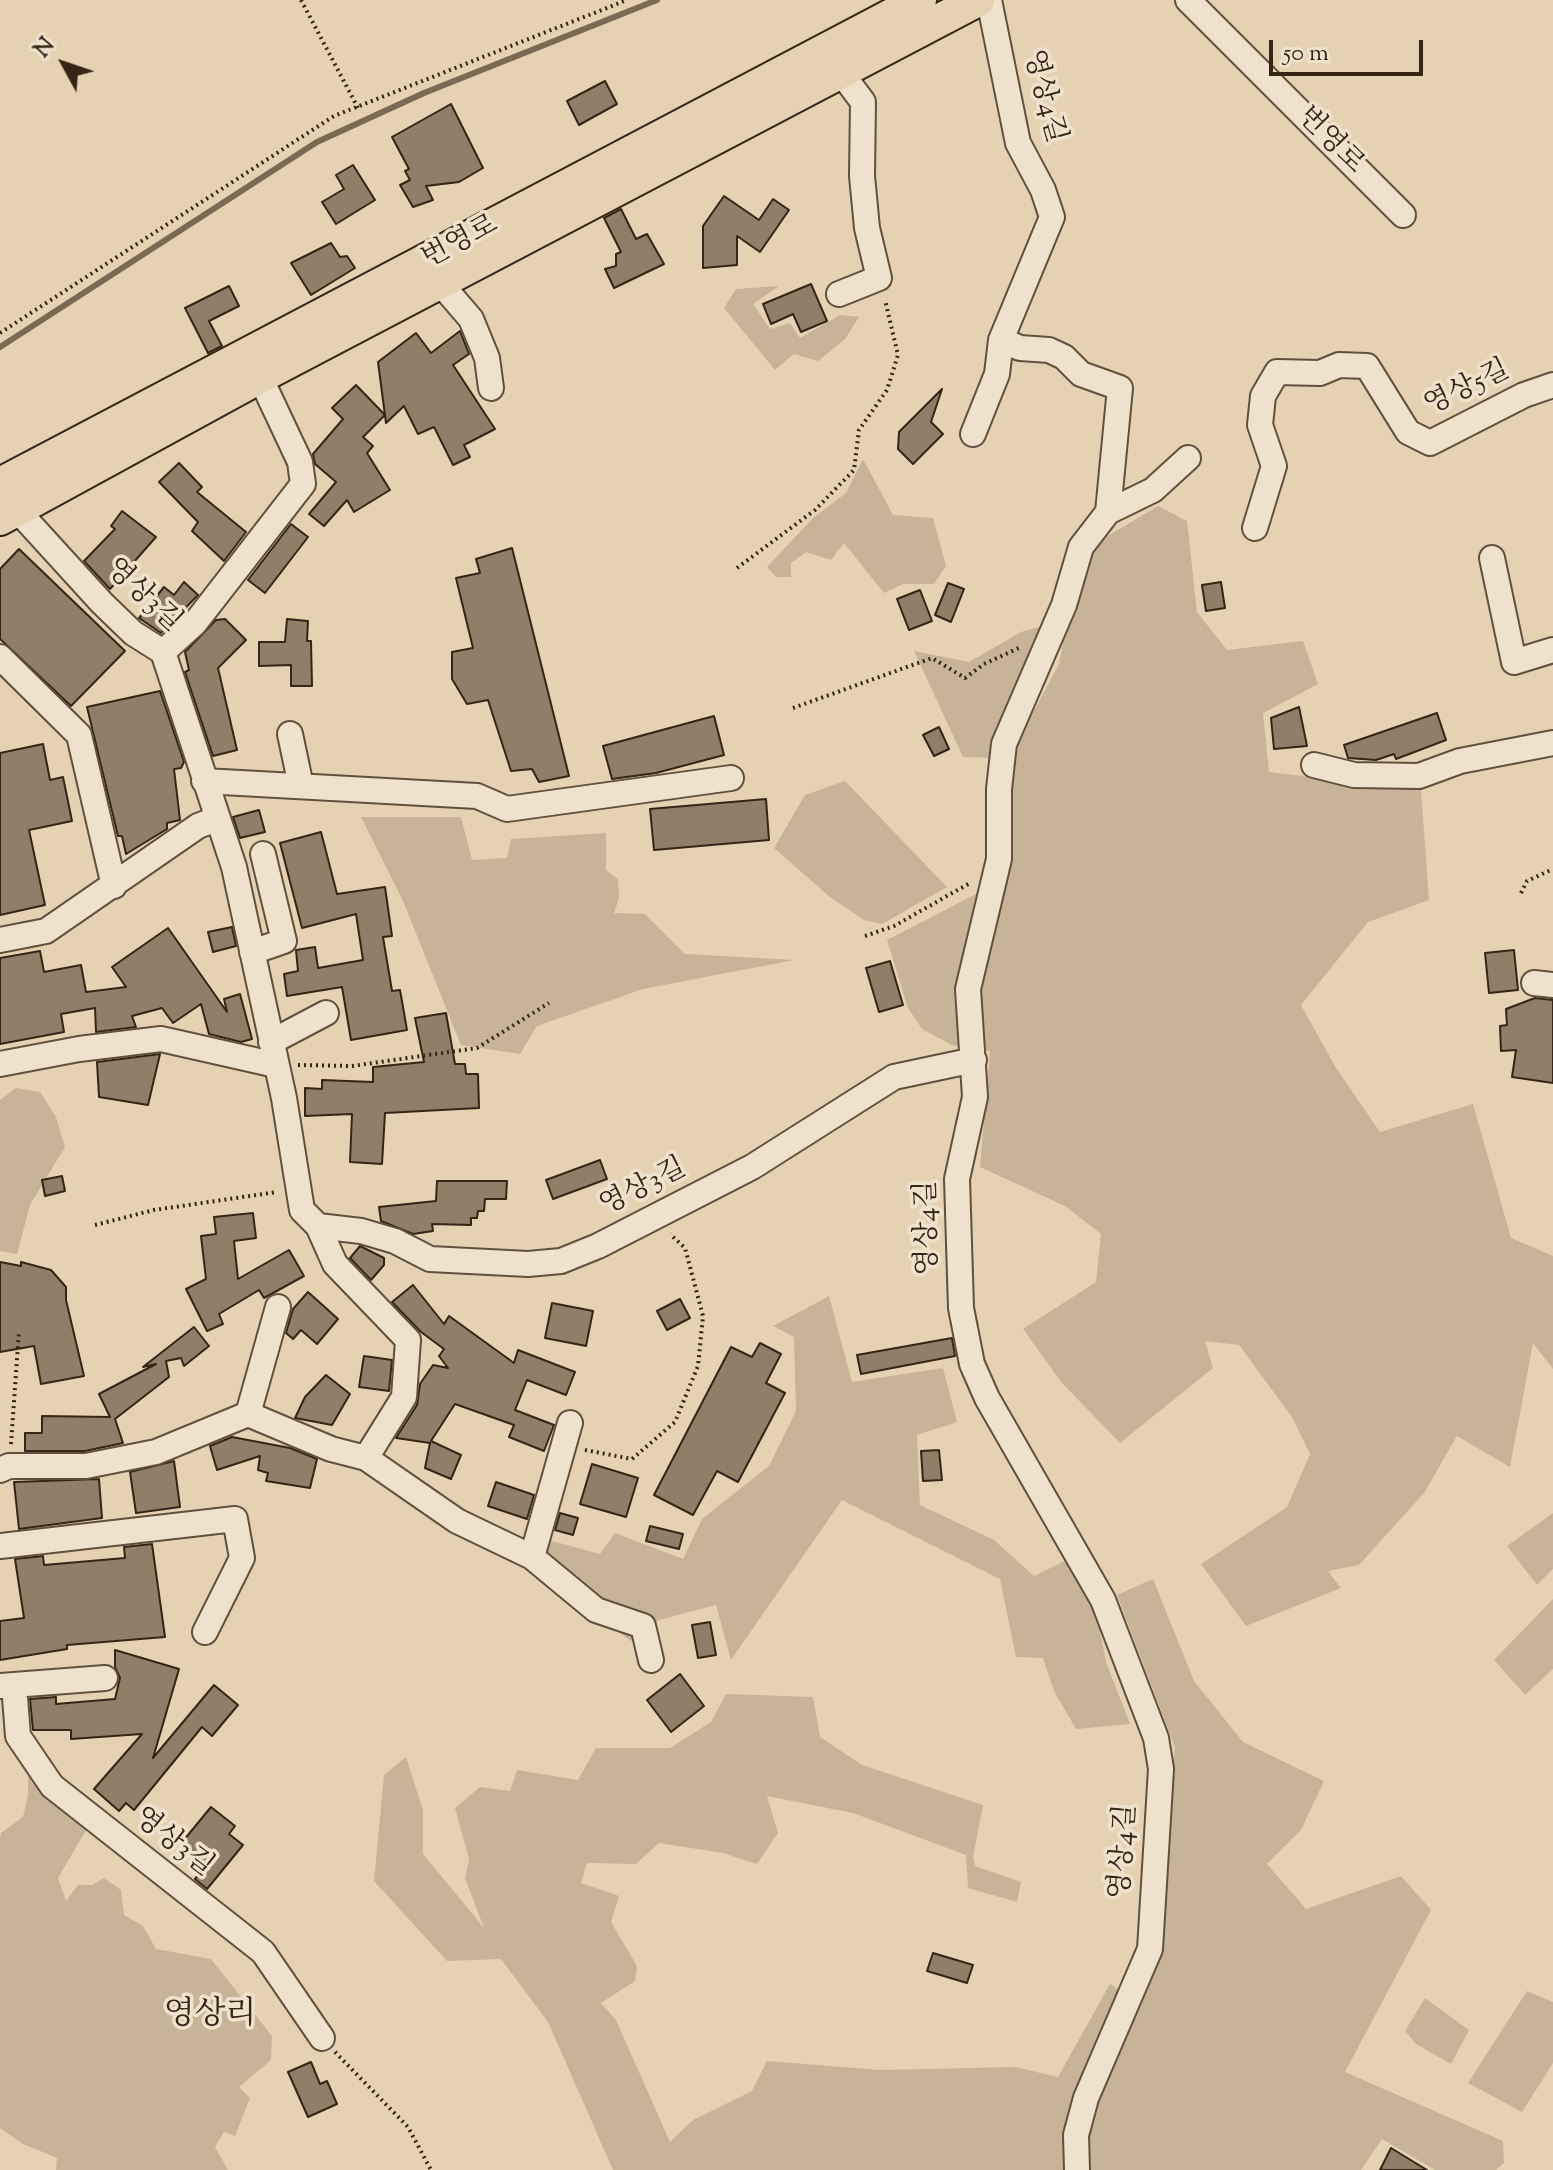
<!DOCTYPE html>
<html>
<head>
<meta charset="utf-8">
<style>
	body { margin:0 }
	#map { position:relative; width:1553px; height:2170px; overflow:hidden; background:#e5d2b2; font-family:"Sorts Mill Goudy",serif }
	canvas { display:block }
	.north { position:absolute; left:24px; top:24px; width:80px; height:80px; -webkit-text-stroke:6px #eee2cd; paint-order:stroke; rotate:310deg; font-size:22px; font-weight:700; line-height:32px; text-align:center; color:#362417 }
	.north::after { content:''; display:block; margin:auto; width:28px; height:36px; background:#362417; clip-path:polygon(50% 0,100% 100%,50% 72%,0 100%) }
	.scale { position:absolute; left:1269px; top:40px; width:154px; height:36px; box-sizing:border-box; border:4px solid #362417; border-top:0; padding-left:10px; font-size:24px; line-height:28px; white-space:nowrap; color:#362417; -webkit-text-stroke:6px #eee2cd; paint-order:stroke }
</style>
</head>
<body>
<div id="map">
<canvas width="1553" height="2170"></canvas>
<div class="north">N</div>
<div class="scale">50 m</div>
</div>
<script>
const ctx = document.querySelector('canvas').getContext('2d');
ctx.lineJoin = 'round';
function fill(path, color) { ctx.fillStyle = color; ctx.fill(path, 'evenodd'); }
const toPath = rows => new Path2D(rows.map(r => 'M' + r).join(''));
function stroke(path, color, width, dash) { ctx.strokeStyle = color; ctx.lineWidth = width; ctx.lineCap = dash ? 'butt' : 'round'; ctx.setLineDash(dash || []); ctx.stroke(path); }
function label(font, color, halo, rows, align = 'center') {
  ctx.font = font + ' "Sorts Mill Goudy","Noto Serif KR",serif'; ctx.lineWidth = 7; ctx.setLineDash([]); ctx.textBaseline = 'middle'; ctx.strokeStyle = halo; ctx.fillStyle = color; for (const [text, x, y, turn = 0] of rows) {
    ctx.save(); ctx.translate(x, y); ctx.rotate((+turn || 0) * Math.PI / 180); ctx.textAlign = isNaN(turn) ? turn : align; if (halo) ctx.strokeText(text, 0, 0); ctx.fillText(text, 0, 0); ctx.restore();
  }
}
const green = toPath([
	[779,286,753,304,770,329,790,323,800,338,840,315,859,317,845,339,818,361,794,354,775,370,724,308,736,289],
	[863,459,893,515,933,518,946,566,934,584,903,584,884,593,844,543,831,560,806,552,791,563,791,577,776,577,767,567,813,518,846,493],
	[1158,506,1187,521,1197,612,1227,650,1303,641,1318,684,1263,713,1269,772,1421,790,1429,900,1368,922,1301,1005,1336,1068,1380,1132,1473,1104,1511,1238,1553,1256,1553,1369,1533,1343,1510,1467,1457,1436,1424,1493,1359,1565,1328,1571,1341,1588,1246,1626,1201,1564,1287,1507,1310,1454,1292,1417,1239,1345,1205,1341,1213,1368,1120,1443,1062,1383,1023,1329,1096,1282,1101,1234,1065,1206,980,1167,990,1051,952,1045,922,1029,908,1008,887,940,982,891,1012,752,1059,664,1064,638,1077,608,1078,589,1096,543],
	[1047,625,993,758,963,757,914,651,969,662,1021,632],
	[845,781,947,887,882,924,864,920,830,897,774,848,805,795],
	[361,817,461,817,472,860,507,858,511,839,606,833,606,870,618,879,619,898,614,913,645,914,685,954,794,960,643,989,537,1026,520,1054,461,1045,403,901],
	[16,1088,40,1092,56,1117,65,1147,30,1205,17,1254,0,1251,0,1100],
	[829,1296,852,1382,943,1368,957,1422,917,1435,920,1505,994,1540,1034,1576,1071,1558,1094,1600,1106,1662,1130,1724,1076,1729,1054,1691,1043,1658,1016,1657,1000,1579,842,1500,731,1660,716,1605,659,1620,631,1641,528,1568,530,1535,600,1554,615,1533,683,1559,702,1519,769,1466,796,1411,794,1337,773,1326],
	[1553,1513,1553,1569,1537,1585,1507,1546],
	[1153,1579,1194,1681,1243,1742,1324,1781,1301,1830,1267,1864,1306,1909,1401,1876,1431,1910,1345,2072,1503,2141,1504,2163,1496,2170,1435,2170,1382,2139,1361,2170,613,2170,548,2022,501,1959,447,1961,374,1881,384,1775,406,1757,423,1810,423,1854,484,1928,465,1878,469,1859,455,1808,480,1787,510,1791,517,1770,578,1780,596,1748,670,1748,711,1722,726,1694,813,1697,820,1737,862,1765,983,1805,973,1857,975,1866,1021,1882,1017,1902,968,1888,966,1855,853,1813,767,1796,778,1833,757,1864,723,1853,659,1843,636,1864,587,1863,581,1883,619,1896,611,1922,637,1966,635,1981,601,2003,616,2020,670,2142,693,2120,752,2091,767,2061,880,2070,1015,2067,1058,2077,1110,1984,1134,1999,1161,1928,1175,1747,1117,1595],
	[1553,1599,1553,1669,1525,1695,1494,1660],
	[28,1769,89,1825,58,1878,66,1901,78,1885,92,1885,104,1878,121,1890,124,1915,143,1926,156,1949,211,1959,272,2036,271,2060,239,2087,250,2098,235,2136,224,2132,215,2147,228,2170,56,2170,57,2158,23,2144,0,2128,0,1838,1,1833,23,1817,28,1795],
	[1527,1991,1553,2002,1553,2063,1522,2112,1468,2083],
	[1425,1998,1469,2030,1451,2064,1416,2044,1405,2031]
]);
const stream = toPath([
	[0,347,317,142,424,93,657,0]
]);
const building = toPath([
	[605,81,617,104,579,125,567,101,605,81],
	[451,104,483,168,459,182,426,186,433,200,413,207,400,185,410,180,405,171,409,169,392,137,451,104],
	[353,165,375,200,336,224,322,202,344,189,336,175,353,165],
	[724,196,759,220,773,199,789,210,760,252,737,236,737,265,703,268,703,226,724,196],
	[621,209,636,239,647,234,664,264,614,288,605,269,616,266,616,254,621,252,604,218,621,209],
	[331,243,340,257,347,256,355,268,311,295,291,263,331,243],
	[811,284,827,321,801,332,793,314,771,324,763,304,811,284],
	[229,286,239,306,209,321,222,346,208,353,185,308,229,286],
	[460,331,469,354,453,365,495,429,464,445,470,457,453,465,434,427,418,434,404,406,386,423,378,362,416,333,431,353,460,331],
	[356,385,385,415,363,437,373,446,367,453,390,490,354,512,347,500,324,526,309,514,336,482,315,464,313,454,343,419,332,408,356,385],
	[942,389,931,422,943,434,913,464,898,449,899,432,942,389],
	[179,463,202,487,197,492,246,532,224,561,192,531,198,522,159,482,179,463],
	[122,511,156,537,110,589,84,561,115,529,111,526,122,511],
	[291,524,308,537,265,593,248,580,291,524],
	[512,548,569,776,539,782,532,769,511,771,488,700,467,704,452,679,452,652,473,648,456,578,480,573,476,559,512,548],
	[19,549,125,651,71,706,0,639,0,569,19,549],
	[184,582,198,595,161,633,139,618,164,587,174,595,184,582],
	[1221,582,1225,608,1206,611,1202,585,1221,582],
	[948,583,964,589,951,622,935,615,948,583],
	[920,590,932,621,909,630,897,599,920,590],
	[225,619,246,640,218,668,237,750,213,756,185,672,189,670,185,652,216,620,225,619],
	[287,619,308,621,307,641,311,641,312,686,291,686,291,665,259,666,259,642,285,642,287,619],
	[160,691,184,762,181,768,174,769,180,820,167,823,167,829,126,854,122,836,118,836,87,707,160,691],
	[1299,707,1307,746,1274,749,1271,718,1299,707],
	[1437,713,1446,740,1396,759,1394,754,1376,760,1348,758,1344,745,1437,713],
	[714,716,724,755,656,773,612,779,603,746,714,716],
	[939,727,949,749,934,756,923,735,939,727],
	[43,744,50,780,63,777,72,821,29,830,45,905,0,915,0,753,43,744],
	[766,799,769,840,654,850,650,809,766,799],
	[259,810,265,832,240,838,233,817,259,810],
	[321,832,337,894,385,887,392,936,383,937,392,991,400,990,407,1030,351,1040,342,987,287,996,284,974,298,971,296,950,315,947,318,968,363,960,356,914,302,928,280,843,321,832],
	[232,927,236,946,213,952,208,932,232,927],
	[168,928,227,1012,224,999,240,994,252,1039,241,1042,209,1034,201,1004,173,1023,162,1008,132,1016,136,1027,96,1032,95,1008,61,1014,64,1032,0,1044,0,958,40,951,44,972,81,965,86,992,126,987,112,967,168,928],
	[1514,950,1518,990,1489,993,1485,953,1514,950],
	[890,961,903,1005,879,1012,866,968,890,961],
	[1535,998,1553,1000,1553,1083,1512,1077,1516,1050,1501,1051,1500,1026,1507,1025,1506,1009,1535,998],
	[446,1013,455,1064,465,1064,466,1074,478,1074,479,1108,385,1113,382,1164,350,1162,352,1114,305,1116,305,1088,322,1089,322,1080,373,1082,373,1067,424,1062,415,1018,446,1013],
	[160,1054,148,1105,99,1097,97,1062,160,1054],
	[600,1160,607,1179,553,1199,546,1180,600,1160],
	[62,1176,65,1191,45,1196,42,1180,62,1176],
	[437,1181,507,1181,506,1199,485,1199,484,1211,478,1211,477,1218,471,1218,471,1225,432,1224,433,1231,413,1234,381,1221,379,1207,436,1201,437,1181],
	[253,1213,256,1238,234,1241,238,1279,289,1250,304,1276,264,1298,259,1290,219,1314,223,1324,207,1331,186,1289,206,1279,201,1236,216,1234,214,1217,253,1213],
	[360,1246,384,1258,384,1265,371,1280,350,1258,360,1246],
	[0,1262,21,1266,21,1262,51,1270,66,1287,66,1300,84,1376,41,1384,34,1346,0,1352,0,1262],
	[413,1285,444,1324,449,1316,514,1363,518,1350,575,1372,566,1395,527,1380,515,1410,554,1425,544,1451,509,1437,514,1425,455,1404,431,1441,461,1455,451,1479,425,1468,430,1443,396,1438,417,1405,420,1384,433,1365,448,1368,439,1356,444,1349,421,1332,392,1302,413,1285],
	[308,1292,338,1319,317,1344,301,1330,293,1339,286,1333,293,1309,308,1292],
	[680,1299,690,1318,667,1330,657,1311,680,1299],
	[552,1303,593,1311,586,1346,545,1338,552,1303],
	[194,1327,209,1346,184,1366,181,1358,166,1361,169,1377,115,1419,123,1443,85,1451,25,1451,25,1433,42,1433,42,1416,110,1417,99,1394,156,1364,143,1367,194,1327],
	[952,1338,955,1356,861,1374,857,1355,952,1338],
	[760,1343,781,1354,766,1383,785,1393,738,1482,717,1471,693,1515,654,1495,731,1347,752,1357,760,1343],
	[364,1356,392,1360,389,1391,359,1387,364,1356],
	[326,1375,350,1394,332,1425,295,1418,305,1397,326,1375],
	[232,1437,290,1448,317,1459,310,1488,266,1481,268,1473,258,1470,260,1456,217,1470,210,1446,232,1437],
	[939,1450,942,1480,923,1481,921,1451,939,1450],
	[174,1461,180,1507,136,1513,130,1472,174,1461],
	[592,1464,638,1478,626,1517,580,1504,592,1464],
	[99,1479,102,1518,19,1529,14,1482,99,1479],
	[496,1482,534,1495,527,1519,488,1506,496,1482],
	[560,1513,578,1518,573,1535,555,1530,560,1513],
	[650,1526,683,1534,679,1549,646,1541,650,1526],
	[152,1544,165,1637,67,1645,67,1649,0,1660,0,1621,24,1618,15,1559,43,1556,44,1565,125,1558,124,1547,152,1544],
	[710,1622,716,1655,698,1658,692,1625,710,1622],
	[115,1650,179,1669,153,1758,214,1685,238,1705,212,1736,202,1727,134,1810,126,1803,119,1811,94,1789,142,1734,71,1739,71,1730,33,1730,30,1699,56,1697,56,1704,115,1699,120,1678,115,1667,115,1650],
	[680,1674,704,1706,671,1732,647,1700,680,1674],
	[211,1807,235,1826,229,1834,243,1845,207,1889,195,1879,204,1868,189,1856,183,1841,211,1807],
	[933,1953,973,1965,967,1983,927,1971,933,1953],
	[311,2062,320,2084,327,2081,337,2104,308,2117,288,2072,311,2062],
	[1391,2148,1427,2170,1380,2170,1391,2148]
]);
const path = toPath([
	[301,0,358,108],
	[0,333,334,116,627,0],
	[737,568,815,510,854,470,859,430,887,390,898,355,885,300],
	[793,708,932,658,965,678,984,664,1021,647],
	[1521,893,1527,881,1553,869],
	[865,936,894,926,970,883],
	[298,1065,352,1066,477,1048,549,1003],
	[95,1225,154,1210,277,1192],
	[11,1444,19,1331],
	[585,1450,632,1459,675,1422,698,1366,703,1316,685,1248,670,1234],
	[335,2052,408,2127,431,2170]
]);
const minor = toPath([
	[1188,0,1403,215],
	[441,284,471,319,487,358,491,388],
	[839,294,879,278,867,228,862,176,863,102,842,74],
	[1001,340,1020,348,1049,350,1064,357,1081,374,1120,388,1108,512,1081,547,1064,605,1004,744,999,789,999,859,968,989,975,1097,957,1179,961,1308,972,1364,987,1398,1103,1600,1156,1738,1161,1769,1150,1949,1086,2098,1076,2135,1077,2170],
	[973,434,997,374,1001,340,1052,217,1043,190,1018,143,989,0],
	[8,500,102,603,133,633,163,652,234,867,284,1098,302,1210,318,1226,361,1231,395,1241,430,1259,528,1264,561,1261,598,1246,752,1167,894,1077,974,1060],
	[1108,512,1153,490,1188,458],
	[1255,528,1274,466,1260,425,1263,396,1277,372,1320,373,1339,365,1367,366,1408,432,1430,443,1524,395,1553,385],
	[1492,558,1514,662,1553,650],
	[163,652,195,623,303,484,300,462,260,377],
	[0,657,79,735,114,886],
	[290,734,301,786],
	[1314,765,1354,775,1419,776,1460,761,1553,743],
	[204,781,477,796,507,809,731,778],
	[0,940,46,931,198,826,216,819],
	[252,952,284,941,263,854],
	[1534,983,1553,985],
	[271,1042,326,1013],
	[0,1064,79,1049,161,1039,276,1065],
	[318,1226,335,1264,408,1340,404,1397,366,1458],
	[248,1414,278,1307],
	[0,1470,9,1466,86,1466,156,1452,248,1414,331,1449,366,1458,457,1521,532,1557,596,1610,643,1626,651,1660],
	[0,1546,235,1519,242,1558,205,1632],
	[532,1557,570,1423],
	[14,1685,18,1736,52,1786,263,1952,322,2038],
	[0,1686,105,1678]
]);
const major = toPath([
	[0,484,920,0],
	[0,519,260,377,978,0]
]);
const streetNames = [
	["영상4길",1042,97,75],
	["번영로",1329,142,45],
	["번영로",461,244,-28],
	["영상5길",1468,390,-26],
	["영상3길",142,597,43],
	["영상3길",644,1189,-27],
	["영상4길",930,1228,-91],
	["영상3길",172,1844,38],
	["영상4길",1126,1852,-86]
];
const quarterNames = [
	["영상리",210,2018]
];
fill(green, '#c7b498');
stroke(stream, '#7c6954', 6);
fill(building, '#917e68');
stroke(building, '#362417', 2);
stroke(minor, '#62503e', 28);
stroke(major, '#362417', 36);
stroke(path, '#362417', 4, [2, 4]);
stroke(minor, '#eee2cd', 24);
stroke(major, '#e5d2b2', 32);
label('28px', '#362417', '#eee2cd', streetNames);
label('32px', '#362417', '#eee2cd', quarterNames);
</script>
</body>
</html>
